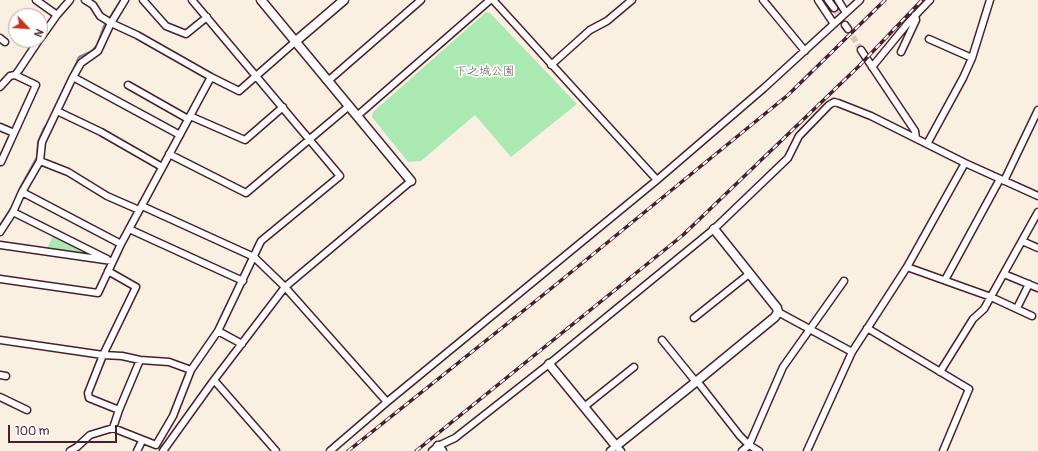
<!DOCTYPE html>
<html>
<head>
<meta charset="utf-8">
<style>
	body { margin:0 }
	#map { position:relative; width:1038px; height:451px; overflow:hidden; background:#faf0e2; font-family:Pangolin,sans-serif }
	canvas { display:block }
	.north { position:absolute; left:8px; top:8px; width:40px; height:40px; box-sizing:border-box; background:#fff; border:1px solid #b7a5aa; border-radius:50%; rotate:115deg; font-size:11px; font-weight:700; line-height:16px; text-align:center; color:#4a1f2b }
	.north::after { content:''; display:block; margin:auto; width:14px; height:18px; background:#c8321e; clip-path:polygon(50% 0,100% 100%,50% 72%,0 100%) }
	.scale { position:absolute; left:8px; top:425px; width:109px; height:18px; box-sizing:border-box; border:2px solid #4a1f2b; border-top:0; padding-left:5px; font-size:12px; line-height:14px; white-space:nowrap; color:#4a1f2b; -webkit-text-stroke:3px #fff; paint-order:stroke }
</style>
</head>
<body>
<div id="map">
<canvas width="1038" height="451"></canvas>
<div class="north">N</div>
<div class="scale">100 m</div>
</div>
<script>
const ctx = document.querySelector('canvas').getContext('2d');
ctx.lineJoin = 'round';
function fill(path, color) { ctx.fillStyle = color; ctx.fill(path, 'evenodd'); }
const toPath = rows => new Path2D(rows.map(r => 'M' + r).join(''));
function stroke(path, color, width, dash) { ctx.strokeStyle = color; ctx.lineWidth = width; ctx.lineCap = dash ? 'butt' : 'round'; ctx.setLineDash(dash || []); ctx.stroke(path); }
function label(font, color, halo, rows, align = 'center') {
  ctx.font = font + ' Pangolin,"Klee One",sans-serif'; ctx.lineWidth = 3.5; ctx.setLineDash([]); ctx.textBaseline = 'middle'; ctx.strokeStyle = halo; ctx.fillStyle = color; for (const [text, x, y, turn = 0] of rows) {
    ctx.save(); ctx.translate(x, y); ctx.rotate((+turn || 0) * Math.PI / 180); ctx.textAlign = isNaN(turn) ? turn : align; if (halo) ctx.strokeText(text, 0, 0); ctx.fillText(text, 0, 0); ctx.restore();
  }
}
const green = toPath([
	[486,12,490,13,577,104,511,157,475,115,421,161,408,162,372,117,373,112],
	[53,235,99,257,47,249]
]);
const stream = toPath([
	[71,75,79,57,92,51,97,45,104,26,121,0],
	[0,225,13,205,21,186,37,157,38,142,44,128,48,123]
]);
const minorTunnel = toPath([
	[834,8,845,25],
	[848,29,861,50]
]);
const minor = toPath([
	[36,0,57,15],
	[85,0,93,5,100,16,111,23,137,35,211,77,239,91,296,41],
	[143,0,166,26,186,34,207,17],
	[493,0,657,180],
	[763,0,805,51],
	[818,0,834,24],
	[828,0,834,8],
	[838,0,846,13],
	[845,25,848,29],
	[0,38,5,42],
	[40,39,57,15,70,0],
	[929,39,972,58],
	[861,50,915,131,916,138],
	[901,52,916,20,915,15],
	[551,65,590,30,607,21,632,0],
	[872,67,908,23,930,0],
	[73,77,180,135],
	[328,81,421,0],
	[128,85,188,119],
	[0,87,10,76,15,75,19,70,39,40],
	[57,111,101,132,162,167],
	[190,116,245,140,283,107],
	[357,116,490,0],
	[0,127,14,133],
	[927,144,963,78,972,58,990,0],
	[169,154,246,193,349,106],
	[40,161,68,172,107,196,139,210],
	[1,162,36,85,15,75],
	[1004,181,1038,110],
	[22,192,121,244],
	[142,206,254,257,285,287,387,402],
	[13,212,107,259],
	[129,229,243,281],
	[0,232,13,212,22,192,40,161,42,142,73,77,81,63,98,51,111,23,125,0],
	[1022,241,1038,248],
	[0,245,112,261],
	[907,267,991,297,1032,316],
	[108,271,136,287,103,355,88,393,89,398,119,410],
	[1004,274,1038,288],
	[0,279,98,293,121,244,211,77],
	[945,280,1000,179],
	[1017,308,1029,284],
	[778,312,852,352],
	[694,318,749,274],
	[867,328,969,389,943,451],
	[218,331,242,344],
	[0,340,103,355,122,356,140,360,169,362,191,370],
	[662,340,696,382],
	[940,372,973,319,984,309,1038,212],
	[0,375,6,376],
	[214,380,276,451],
	[697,381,740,436,749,445,759,451],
	[0,397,27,410],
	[584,407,634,367],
	[113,428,119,410,140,360],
	[70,451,77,447,90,435,113,428,156,445,173,416,191,370,218,331,261,241,340,176,192,0],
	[137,451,142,441],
	[163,451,214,380,285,287,411,181],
	[330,451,387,402,657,180,764,88,860,0],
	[432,451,438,446,455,438,549,364,714,229,788,158,799,136,829,105,834,102,838,103,871,116,965,163,1038,196],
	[610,451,616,446,621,451],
	[742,451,749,445,783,367,844,281],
	[807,451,852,352,907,267,965,163]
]);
const tertiary = toPath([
	[261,0,411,181],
	[296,41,344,0],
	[549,364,616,446,697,381,775,317,778,312,777,308,714,229],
	[438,446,442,451]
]);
const rail = toPath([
	[348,451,548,291,788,95,885,0],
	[416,451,683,235,858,67,922,0]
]);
const parkNames = [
	["下之城公園",485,72]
];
fill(green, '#aaeab2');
stroke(stream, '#7785a2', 2);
stroke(minorTunnel, '#d7c6bd', 6, [6, 3]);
stroke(minor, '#4a1f2b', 9);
stroke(tertiary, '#4a1f2b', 11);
stroke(minor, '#fff', 6);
stroke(tertiary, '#fff', 8);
stroke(rail, '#4a1f2b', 3.5);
stroke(rail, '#fff', 2, [6]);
label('12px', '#62524d', '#fff', parkNames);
</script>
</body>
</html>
